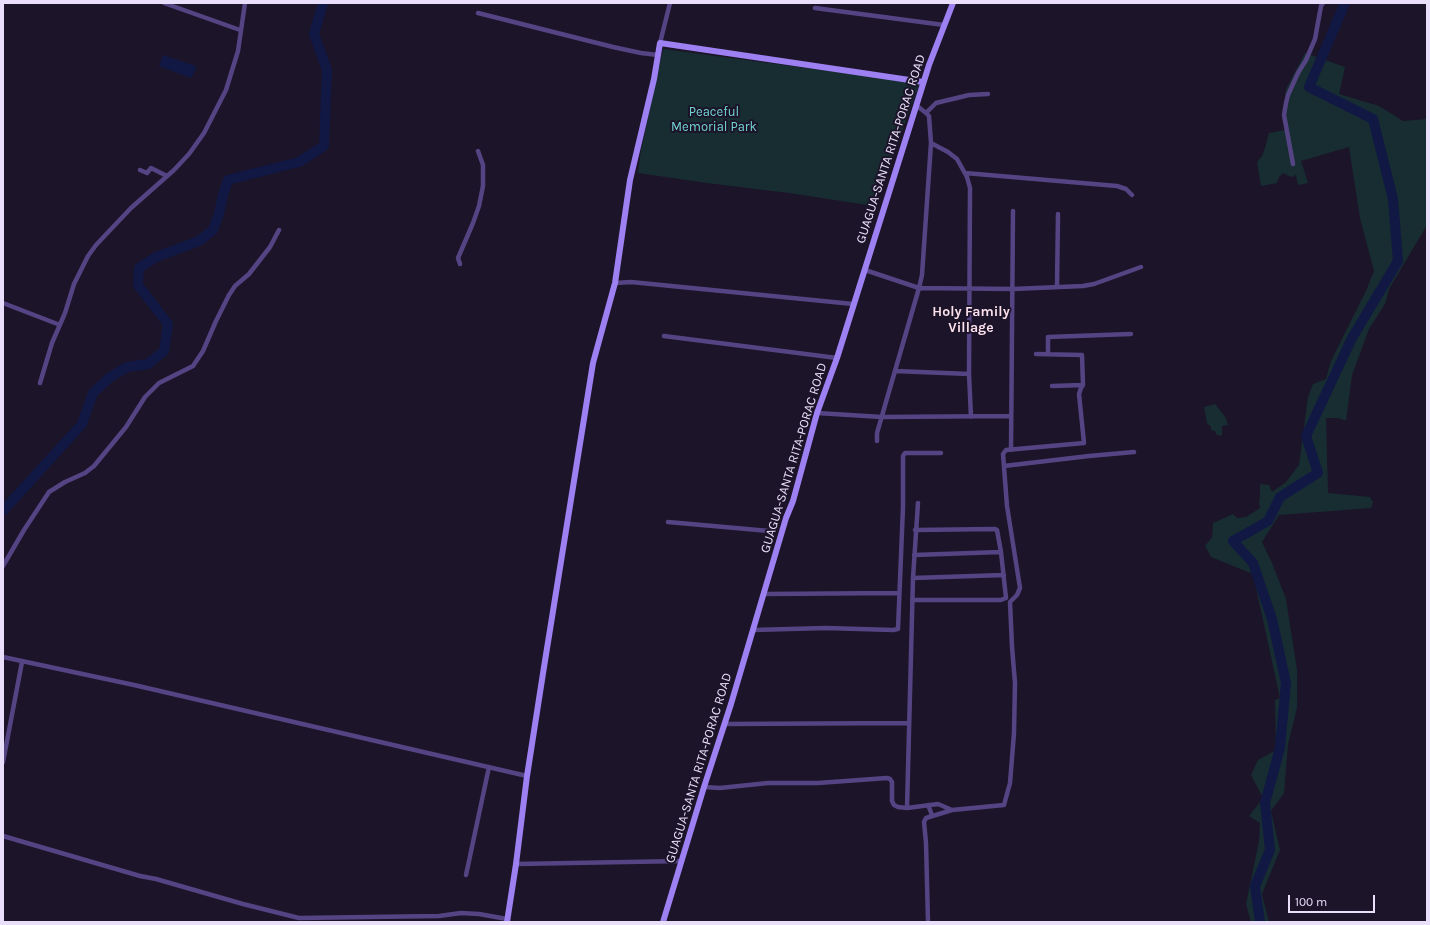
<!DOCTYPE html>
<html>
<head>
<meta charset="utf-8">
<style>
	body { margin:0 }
	#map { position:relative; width:1430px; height:925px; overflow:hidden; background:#1c1429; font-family:Karla,sans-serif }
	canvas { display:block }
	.frame { position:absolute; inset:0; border:4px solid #e9dffb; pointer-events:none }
	.scale { position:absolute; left:1288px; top:895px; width:87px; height:18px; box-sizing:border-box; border:2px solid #e9dffb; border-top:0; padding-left:5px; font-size:12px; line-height:14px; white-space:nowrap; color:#e9dffb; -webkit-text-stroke:3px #1c1429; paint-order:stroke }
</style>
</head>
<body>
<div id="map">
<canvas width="1430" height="925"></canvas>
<div class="frame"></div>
<div class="scale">100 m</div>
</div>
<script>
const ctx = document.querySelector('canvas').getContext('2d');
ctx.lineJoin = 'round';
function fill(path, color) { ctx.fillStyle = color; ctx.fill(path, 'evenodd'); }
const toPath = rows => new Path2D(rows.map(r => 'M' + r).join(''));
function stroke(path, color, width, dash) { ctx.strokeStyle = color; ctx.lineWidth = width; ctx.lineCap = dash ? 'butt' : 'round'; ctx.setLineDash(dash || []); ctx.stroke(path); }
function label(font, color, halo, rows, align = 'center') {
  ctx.font = font + ' Karla,sans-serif'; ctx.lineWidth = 4; ctx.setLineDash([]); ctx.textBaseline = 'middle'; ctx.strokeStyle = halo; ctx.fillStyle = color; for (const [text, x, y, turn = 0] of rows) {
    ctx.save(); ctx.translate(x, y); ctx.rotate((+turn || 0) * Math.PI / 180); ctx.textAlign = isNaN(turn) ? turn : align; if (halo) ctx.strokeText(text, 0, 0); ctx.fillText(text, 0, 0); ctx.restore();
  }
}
const green = toPath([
	[663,49,920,83,874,206,789,193,707,183,638,173,641,150],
	[1305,53,1345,67,1339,94,1379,106,1403,121,1427,119,1427,225,1389,289,1385,304,1369,329,1352,375,1346,421,1339,418,1326,418,1328,493,1370,497,1373,502,1371,508,1279,515,1262,542,1272,563,1286,599,1297,670,1297,708,1288,744,1284,793,1271,811,1280,850,1262,894,1269,922,1251,922,1246,904,1259,841,1260,823,1249,816,1263,798,1251,775,1258,760,1276,750,1275,700,1280,698,1253,574,1211,557,1205,546,1212,537,1213,523,1233,514,1237,518,1246,517,1260,508,1259,501,1260,497,1260,484,1269,485,1272,492,1286,482,1299,465,1308,397,1313,384,1326,379,1331,361,1366,291,1374,271,1360,218,1349,147,1301,161,1308,183,1298,185,1296,175,1291,177,1283,173,1279,177,1277,183,1261,186,1257,162,1262,156,1265,148,1269,133,1285,130,1283,114,1286,89],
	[1215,404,1226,418,1228,425,1222,426,1222,435,1220,436,1216,434,1215,431,1211,430,1211,427,1207,423,1204,407]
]);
const water = toPath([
	[163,55,196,66,196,69,191,78,159,66]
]);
const river = toPath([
	[3,511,82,424,93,393,109,378,127,367,148,364,164,351,168,324,138,285,139,268,156,257,199,241,213,230,219,214,223,195,228,180,299,162,324,146,327,70,314,34,323,3],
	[1260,922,1255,886,1270,850,1265,803,1280,748,1286,683,1272,619,1253,563,1233,541,1268,521,1280,497,1318,473,1306,436,1352,338,1398,261,1393,199,1373,119,1309,87,1345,3]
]);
const street = toPath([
	[164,3,240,30],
	[815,8,944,25],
	[478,13,613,47,641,53,658,55],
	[660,43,670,3],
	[926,113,936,103,969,95,988,94],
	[931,143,948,152,957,159,967,177,970,188,969,374,971,417],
	[1293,164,1284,115,1286,103,1288,95,1298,73,1306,60,1315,39,1321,6,1323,3],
	[140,170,147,173,151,168,167,176],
	[965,173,1117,186,1126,189,1132,195],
	[460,264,458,258,473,223,479,206,483,186,483,165,478,151],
	[865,270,919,288,1013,289,1083,286,1094,284,1141,267],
	[615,283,631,282,853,304],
	[1057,287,1058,214],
	[3,303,60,325],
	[664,336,837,358],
	[1048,354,1048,337,1131,334],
	[895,371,969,374],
	[40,383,52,343,65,313,74,284,88,256,96,245,131,208,174,170,189,154,204,133,226,90,238,51,245,3],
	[1052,386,1083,385],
	[817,413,882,417,1011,416],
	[877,441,877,433,919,288,922,275,931,143,929,116,926,113,916,105],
	[1011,450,1013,211],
	[1004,466,1089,456,1134,452],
	[668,522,769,531,778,514],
	[914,555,1001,552],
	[3,566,24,530,49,492,65,482,85,473,94,466,126,427,145,397,159,383,193,366,203,351,216,321,229,295,235,286,249,274,270,247,279,230],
	[913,578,1004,575],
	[764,594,899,593],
	[912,600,1001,600,1006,598,1001,552,997,530,995,529,915,530],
	[753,630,826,628,893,630,898,629,903,507,903,456,905,453,941,453],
	[3,657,134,685,527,776],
	[724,724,909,723],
	[3,762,22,662],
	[704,787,720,788,768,783,818,783,887,778,890,779,892,782,892,801,894,805,898,807,907,808,938,804,952,810],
	[928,805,932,815],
	[907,808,913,578,918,503],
	[3,836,140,876,156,879,243,904,299,918,439,916,461,913,479,914,507,919],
	[516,864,682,861],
	[466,875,489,767],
	[928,922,926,843,924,822,926,818,952,810,1004,805,1010,783,1014,733,1015,683,1012,647,1010,602,1017,595,1020,588,1007,506,1003,454,1006,450,1084,443,1079,394,1081,388,1083,385,1082,355,1036,354]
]);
const secondary = toPath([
	[507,922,516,864,527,776,544,667,593,363,615,283,630,180,654,79,660,43,923,82],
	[663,922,704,787,731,704,786,518,793,501,817,413,837,358,929,65,953,3]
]);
const parkNames = [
	["Peaceful",714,112],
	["Memorial Park",714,127]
];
const streetNames = [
	["GUAGUA-SANTA RITA-PORAC ROAD",891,149,-72],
	["GUAGUA-SANTA RITA-PORAC ROAD",794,458,-73],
	["GUAGUA-SANTA RITA-PORAC ROAD",699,768,-73]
];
const neighbourhoodNames = [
	["Holy Family",971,312],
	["Village",971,328]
];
fill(green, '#172d32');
fill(water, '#111844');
stroke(river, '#111844', 10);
stroke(street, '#554483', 4.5);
stroke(secondary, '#9d80f1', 6);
label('13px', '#72d5d3', '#1c1429', parkNames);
label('13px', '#e9dffb', '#1c1429', streetNames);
label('bold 14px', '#fce1ec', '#1c1429', neighbourhoodNames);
</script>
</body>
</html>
